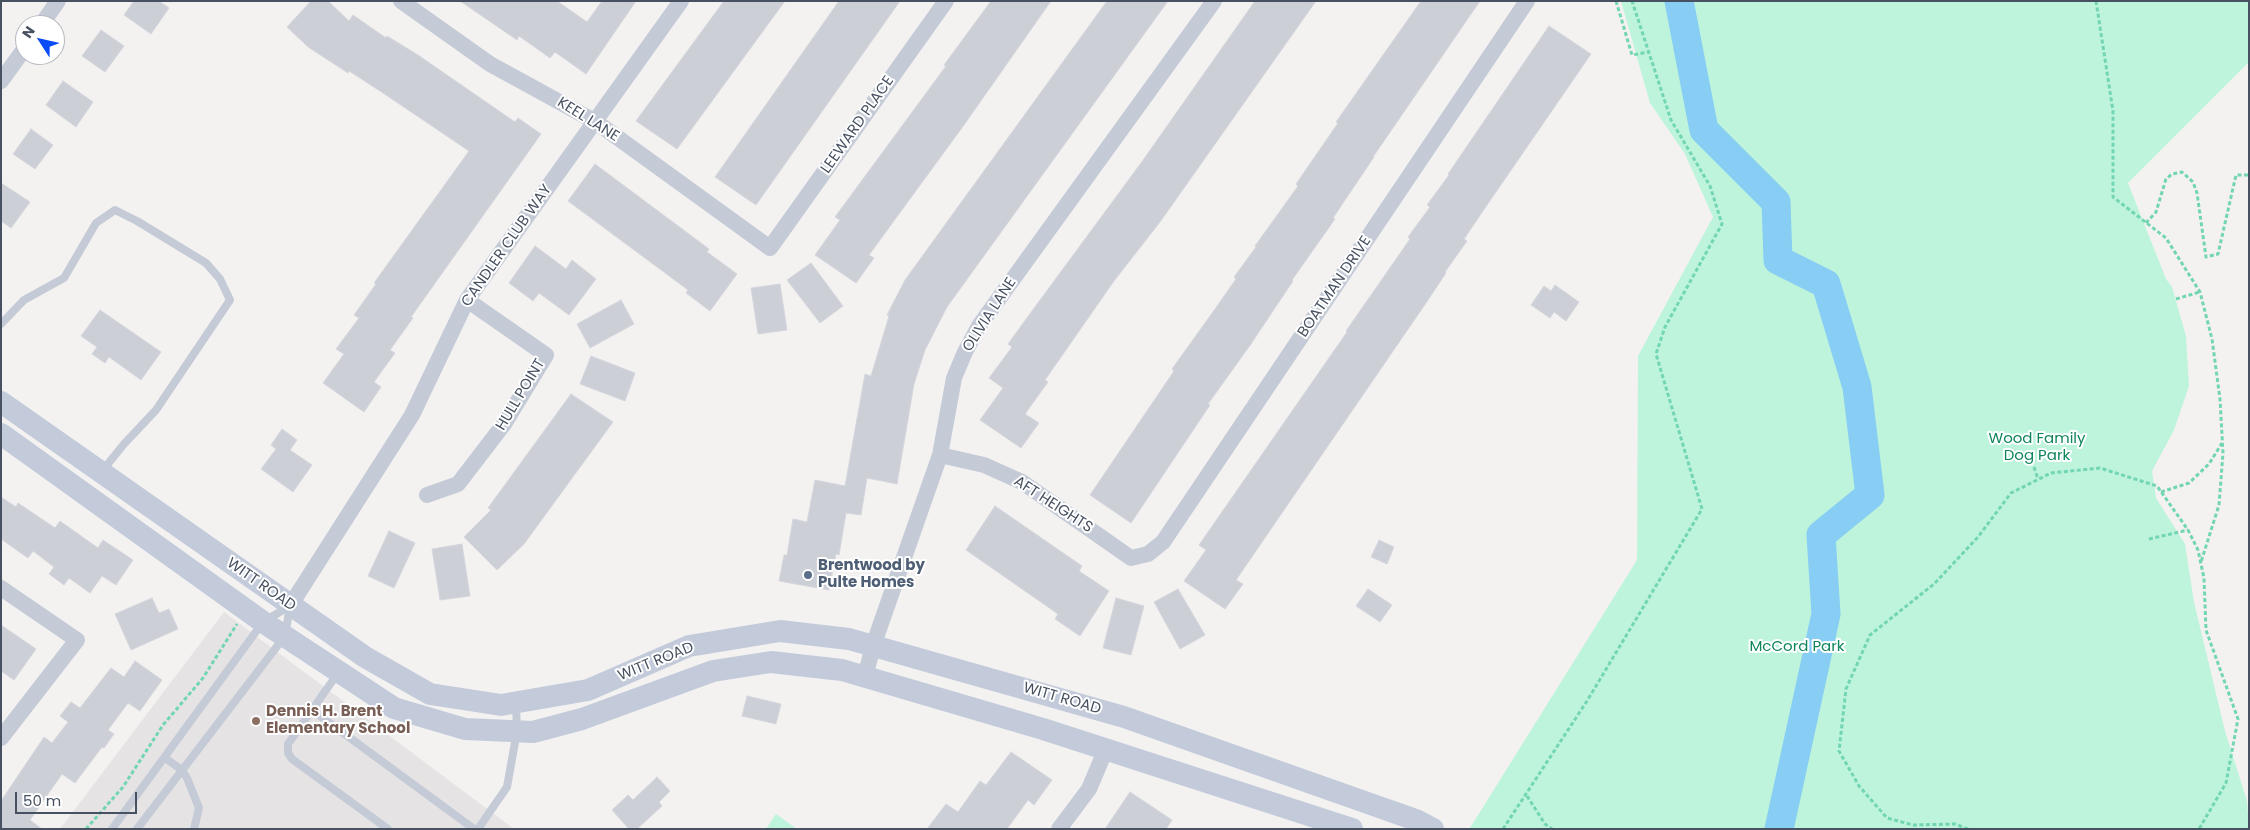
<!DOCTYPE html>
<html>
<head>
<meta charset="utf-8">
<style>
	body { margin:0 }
	#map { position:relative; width:2250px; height:830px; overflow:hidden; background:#f4f2f1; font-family:Poppins,sans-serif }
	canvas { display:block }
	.frame { position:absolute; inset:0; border:2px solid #475161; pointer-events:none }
	.north { position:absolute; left:15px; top:15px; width:50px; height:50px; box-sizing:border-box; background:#fff; border:1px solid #b5b9c0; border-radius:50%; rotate:305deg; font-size:14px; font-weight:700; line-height:20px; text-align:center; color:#475161 }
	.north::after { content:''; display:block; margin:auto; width:18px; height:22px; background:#094cf6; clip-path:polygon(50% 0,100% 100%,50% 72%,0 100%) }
	.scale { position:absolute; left:15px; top:792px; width:122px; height:22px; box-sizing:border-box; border:2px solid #475161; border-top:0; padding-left:6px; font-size:15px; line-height:18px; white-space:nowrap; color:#475161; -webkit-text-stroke:4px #fff; paint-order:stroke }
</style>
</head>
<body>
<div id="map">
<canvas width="2250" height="830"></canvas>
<div class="frame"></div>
<div class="north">N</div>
<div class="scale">50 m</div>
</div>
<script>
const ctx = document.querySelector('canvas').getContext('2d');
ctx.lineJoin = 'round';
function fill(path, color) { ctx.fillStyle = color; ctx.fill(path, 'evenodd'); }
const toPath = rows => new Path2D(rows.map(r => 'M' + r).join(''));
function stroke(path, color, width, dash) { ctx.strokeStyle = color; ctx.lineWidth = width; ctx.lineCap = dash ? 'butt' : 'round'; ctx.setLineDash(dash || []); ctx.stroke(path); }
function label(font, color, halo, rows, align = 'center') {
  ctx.font = font + ' Poppins,sans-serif'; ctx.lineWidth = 4; ctx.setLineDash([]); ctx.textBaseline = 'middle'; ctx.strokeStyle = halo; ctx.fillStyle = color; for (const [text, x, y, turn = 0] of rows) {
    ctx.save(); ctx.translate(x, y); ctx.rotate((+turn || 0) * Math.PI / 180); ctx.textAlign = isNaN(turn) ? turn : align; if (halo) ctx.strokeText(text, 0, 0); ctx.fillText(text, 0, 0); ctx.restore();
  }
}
const education = toPath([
	[224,612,514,829,60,829]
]);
const green = toPath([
	[1621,1,2249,1,2249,62,2128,183,2166,279,2172,287,2186,336,2189,386,2174,430,2152,471,2156,498,2185,544,2194,602,2225,731,2247,801,2249,829,1470,828,1637,560,1638,356,1713,217,1685,154,1650,103],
	[776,814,797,829,766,829]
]);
const river = toPath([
	[1679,1,1704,130,1776,202,1778,260,1826,284,1857,387,1870,495,1821,535,1826,614,1779,829]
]);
const building = toPath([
	[134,1,159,1,169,8,151,34,124,15,134,1],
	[311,1,328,1,349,21,353,15,386,38,387,36,418,55,515,122,518,118,541,134,411,317,413,318,390,350,395,353,374,382,381,387,364,412,323,383,344,354,336,349,359,318,354,315,376,284,374,283,469,151,383,93,349,71,348,73,308,47,287,27,311,1],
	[460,1,557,1,587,22,602,1,636,1,586,74,555,52,550,58,519,36,517,40,460,1],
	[724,1,785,1,677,149,636,121,724,1],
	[839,1,900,1,756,205,715,177,839,1],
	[991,1,1051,1,964,125,869,255,874,258,856,283,815,255,840,220,835,217,946,66,944,65,991,1],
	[1107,1,1168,1,947,307,925,350,914,384,897,484,867,478,861,515,846,513,839,555,836,554,829,590,779,581,784,555,787,555,793,519,807,522,815,480,845,486,865,374,871,376,889,316,887,315,905,280,1107,1],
	[1255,1,1316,1,1160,222,1114,281,1045,380,1048,382,1025,414,1039,423,1021,448,980,420,1003,388,989,378,1012,347,1008,344,1029,315,1141,163,1255,1],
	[1421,1,1480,1,1373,157,1374,157,1333,218,1335,219,1292,280,1293,281,1251,344,1208,404,1210,405,1131,523,1090,495,1174,371,1172,369,1215,309,1236,279,1234,277,1256,247,1255,246,1298,186,1296,184,1338,123,1336,122,1421,1],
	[1549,26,1591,54,1485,208,1464,239,1467,241,1445,272,1446,273,1426,303,1236,580,1243,584,1225,609,1184,581,1206,550,1199,545,1347,332,1346,331,1410,239,1408,237,1430,207,1427,205,1449,175,1448,174,1549,26],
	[101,30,124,46,105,72,82,56,101,30],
	[63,81,93,102,76,127,46,105,63,81],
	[31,129,53,145,35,169,13,154,31,129],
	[595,164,709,249,707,252,737,274,710,311,686,293,688,290,568,201,595,164],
	[1,183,30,202,11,228,1,221,1,183],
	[535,246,566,269,572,260,596,279,569,315,539,293,533,301,509,283,535,246],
	[811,263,843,306,820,323,787,280,811,263],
	[780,284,787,330,758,334,751,288,780,284],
	[1555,285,1579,302,1566,321,1554,312,1550,318,1531,305,1544,286,1551,291,1555,285],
	[621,300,634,324,590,348,577,324,621,300],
	[100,310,161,352,141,380,109,357,105,363,92,354,97,347,81,336,100,310],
	[591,356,635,373,625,401,580,384,591,356],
	[571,394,613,422,524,544,497,570,464,537,491,510,488,508,571,394],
	[282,429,297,440,290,450,312,465,293,492,261,469,276,449,271,445,282,429],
	[1,497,16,507,18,503,55,528,60,521,98,548,103,540,133,560,116,585,102,576,90,593,69,578,64,585,49,574,54,567,33,551,28,558,1,539,1,497],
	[995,506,1082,566,1079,571,1109,591,1080,636,1055,619,1058,614,966,550,995,506],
	[389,531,415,543,394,588,368,576,389,531],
	[1379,540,1394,547,1387,564,1371,557,1379,540],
	[462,544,470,596,440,600,432,549,462,544],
	[1178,589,1205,635,1180,649,1154,602,1178,589],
	[1368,589,1392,605,1380,622,1356,606,1368,589],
	[152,598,159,613,169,609,178,629,131,650,115,614,152,598],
	[1116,598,1144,606,1131,655,1103,648,1116,598],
	[1,625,36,649,14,680,1,671,1,625],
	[135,661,162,680,140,711,128,703,108,730,114,734,104,748,102,747,75,783,62,774,30,820,42,829,1,829,1,801,44,737,52,743,68,722,60,716,71,702,80,708,111,668,124,677,135,661],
	[747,696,781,704,776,724,742,716,747,696],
	[1011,752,1052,780,1034,805,1028,800,1007,829,927,829,946,804,958,812,980,781,986,785,1011,752],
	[657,777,670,791,659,802,662,806,637,829,629,829,612,810,628,795,633,800,657,777],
	[1130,792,1172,820,1166,829,1105,829,1130,792]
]);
const path = toPath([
	[1616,1,1632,55,1649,52],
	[2096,1,2113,111,2113,197,2166,238,2200,292,2212,339,2220,399,2223,453,2219,505,2201,562],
	[2146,223,2156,212,2166,179,2172,174,2182,172,2193,182,2197,193,2206,257,2218,254,2236,175,2249,175],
	[2176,299,2200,292],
	[2034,467,2038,479],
	[2161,492,2189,483,2209,464,2222,443],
	[2149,539,2188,530],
	[1527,796,1545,824,1552,829],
	[86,829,123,787,163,725,203,678,237,624],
	[1503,829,1587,701,1702,509,1656,354,1665,327,1722,224,1710,186,1671,120,1632,1],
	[1968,829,1955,824,1913,825,1887,818,1859,786,1839,751,1846,689,1870,635,1934,584,1978,537,2011,493,2051,473,2100,468,2157,486,2188,530,2198,550,2204,578,2206,630,2238,719,2226,783,2199,829]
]);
const lane = toPath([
	[1,324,24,300,64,278,96,223,115,210,137,221,206,263,220,279,230,300,156,410,124,444,103,470],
	[338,673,288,744,288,753,292,759,388,829],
	[312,710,474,829],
	[165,758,182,770,187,778,199,808,194,829],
	[112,829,263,622,288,607],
	[137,829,285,636,290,606],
	[478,829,507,787,517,731,516,704]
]);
const street = toPath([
	[401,1,490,64,596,122,770,248,946,1],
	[41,25,58,1],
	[1,81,25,48],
	[940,455,984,465,1022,482,1131,558,1148,554,1163,542,1527,1],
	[427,495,458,484,504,424,546,355,467,300],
	[1,588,77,640,1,738],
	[290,606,412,415,467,300,681,1],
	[865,677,873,646,940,455,954,378,965,352,979,326,1214,1],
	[1059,829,1089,789,1106,749]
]);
const secondary = toPath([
	[1,402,365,657,430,694,501,705,588,690,689,646,780,631,849,639,1124,717,1416,820,1433,829],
	[1,434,263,622,394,708,465,729,533,732,582,719,713,671,771,662,842,670,1043,729,1352,829]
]);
const markers = [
	[808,575,5,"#5c6f8a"],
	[256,721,5,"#8d6e63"]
];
const streetNames = [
	["KEEL LANE",588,120,32],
	["LEEWARD PLACE",858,125,-55],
	["CANDLER CLUB WAY",507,246,-55],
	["BOATMAN DRIVE",1335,287,-56],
	["OLIVIA LANE",990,315,-57],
	["HULL POINT",521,395,-59],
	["AFT HEIGHTS",1053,505,33],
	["WITT ROAD",261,585,35],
	["WITT ROAD",656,662,-22],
	["WITT ROAD",1062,699,16]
];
const parkNames = [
	["Wood Family",2037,439],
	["Dog Park",2037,456],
	["McCord Park",1797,647]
];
const serviceNames = [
	["Brentwood by",818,566],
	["Pulte Homes",818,583]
];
const educationNames = [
	["Dennis H. Brent",266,712],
	["Elementary School",266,729]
];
fill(education, '#e5e3e3');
fill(green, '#bdf4db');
stroke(river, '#87cdf4', 29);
fill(building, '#cdcfd7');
stroke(building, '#d5d6dd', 1);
stroke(path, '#72d5b3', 3, [4, 2.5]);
stroke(lane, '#c4cbd7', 8);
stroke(street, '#c4cbd7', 16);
stroke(secondary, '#c3cbdb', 22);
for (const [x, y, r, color] of markers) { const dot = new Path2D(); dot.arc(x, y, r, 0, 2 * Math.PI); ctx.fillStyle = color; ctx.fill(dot); stroke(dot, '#fff', 2); }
label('15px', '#475161', '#fff', streetNames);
label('15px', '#0f855c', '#fff', parkNames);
label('bold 15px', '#4e5e75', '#fff', serviceNames, 'left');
label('bold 15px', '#785e54', '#fff', educationNames, 'left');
</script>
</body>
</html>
